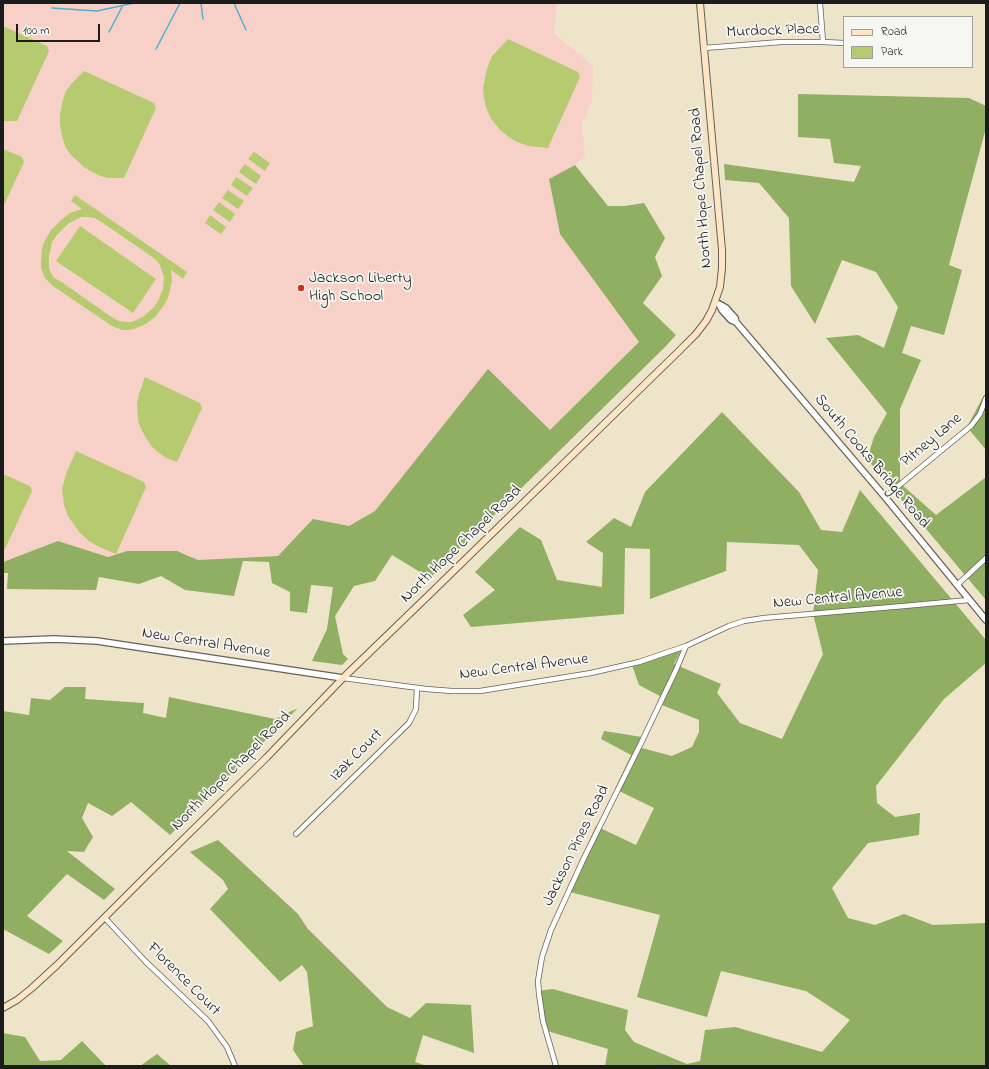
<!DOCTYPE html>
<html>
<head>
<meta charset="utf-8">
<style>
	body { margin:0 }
	#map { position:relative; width:989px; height:1069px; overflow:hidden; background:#eee4c9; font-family:"Indie Flower",sans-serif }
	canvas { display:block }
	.frame { position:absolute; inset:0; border:4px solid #1c1c1c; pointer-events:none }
	.legend { position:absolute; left:843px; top:16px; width:130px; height:52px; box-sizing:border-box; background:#f6f6f2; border:1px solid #9f9f9c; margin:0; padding:5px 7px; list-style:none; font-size:12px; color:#1c1c1c }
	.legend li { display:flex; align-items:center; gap:8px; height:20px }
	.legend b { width:20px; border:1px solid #9f9f9c }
	.scale { position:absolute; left:16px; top:24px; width:84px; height:18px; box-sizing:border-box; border:2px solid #1c1c1c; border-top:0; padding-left:5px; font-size:12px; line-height:14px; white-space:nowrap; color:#1c1c1c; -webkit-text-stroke:3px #f6f6f2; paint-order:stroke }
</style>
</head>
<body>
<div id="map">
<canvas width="989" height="1069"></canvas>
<div class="frame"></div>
<ul class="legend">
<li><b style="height:5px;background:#fde5c5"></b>Road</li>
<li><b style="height:11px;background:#b6cb70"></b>Park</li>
</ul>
<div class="scale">100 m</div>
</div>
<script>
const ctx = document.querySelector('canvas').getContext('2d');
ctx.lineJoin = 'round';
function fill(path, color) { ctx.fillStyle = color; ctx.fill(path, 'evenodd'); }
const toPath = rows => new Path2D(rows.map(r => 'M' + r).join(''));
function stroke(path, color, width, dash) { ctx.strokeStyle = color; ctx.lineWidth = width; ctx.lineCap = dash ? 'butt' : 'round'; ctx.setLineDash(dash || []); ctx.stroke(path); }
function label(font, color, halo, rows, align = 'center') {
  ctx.font = font + ' "Indie Flower",sans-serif'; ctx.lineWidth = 3.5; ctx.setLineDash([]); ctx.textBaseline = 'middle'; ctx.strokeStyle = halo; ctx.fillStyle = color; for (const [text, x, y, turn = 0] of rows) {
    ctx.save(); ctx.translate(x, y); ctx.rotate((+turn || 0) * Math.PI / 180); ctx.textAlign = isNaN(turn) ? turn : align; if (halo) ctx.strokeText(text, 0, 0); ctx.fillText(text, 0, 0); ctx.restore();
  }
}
const built = toPath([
	[5,3,557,3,554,33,593,66,592,101,582,124,585,155,575,165,549,180,560,234,639,342,550,430,488,370,375,511,349,526,313,519,278,556,198,560,177,551,127,551,108,557,58,541,3,562,3,4]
]);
const green = toPath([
	[3,26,47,46,49,51,17,121,3,121],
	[508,39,578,72,580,77,548,148,529,146,517,142,509,137,500,130,492,120,487,110,484,99,483,88,485,77,488,66,492,56],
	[84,71,154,103,156,108,124,178,108,178,100,176,85,168,71,155,66,148,63,140,61,131,60,123,60,114,63,99,66,91,72,83],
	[3,149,22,157,24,162,3,207],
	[254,152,270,163,265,171,248,159],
	[245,164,261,176,256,184,239,172],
	[236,177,253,188,247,196,231,185],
	[228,190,244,201,238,209,222,198],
	[75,195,187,272,183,279,171,270,172,281,169,294,167,300,164,305,156,316,146,324,134,329,129,330,122,330,112,326,53,286,45,278,41,268,41,262,42,249,44,242,51,230,60,221,70,213,82,209,71,201],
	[81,217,88,217,95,218,100,221,151,256,156,260,160,265,164,277,163,289,158,301,154,307,144,316,132,322,126,322,119,321,113,318,60,281,54,278,51,273,49,268,49,256,52,242,56,236,69,223],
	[219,202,235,214,230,222,213,210],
	[210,215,226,227,221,234,205,223],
	[80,226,156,279,133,313,56,261],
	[145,377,200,403,202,408,177,462,166,458,158,452,151,446,142,431,138,421,137,403,139,394],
	[76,451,144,482,146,487,116,554,99,547,89,541,79,532,68,516,64,505,62,489,66,474],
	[3,474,30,486,32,491,3,553]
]);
const forest = toPath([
	[798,94,969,98,986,106,986,128,949,265,962,270,944,335,911,326,902,353,921,360,900,409,900,483,936,515,986,477,986,600,867,459,874,437,887,413,826,338,858,335,884,348,898,307,876,272,842,260,815,324,791,286,789,218,759,183,725,180,724,164,854,182,861,166,834,163,830,139,798,137],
	[575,165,608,206,625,206,644,203,665,238,655,257,662,276,643,303,676,335,665,347,430,578,392,555,375,581,354,586,335,616,343,654,348,659,342,665,312,661,327,629,333,587,311,585,307,613,290,611,290,592,272,583,269,562,243,561,234,596,185,590,161,576,139,584,99,577,96,590,7,589,8,573,3,573,3,562,58,541,108,557,127,551,177,551,198,560,278,556,313,519,349,526,375,511,488,369,550,430,639,342,560,234,549,179],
	[984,395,986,395,986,450,967,427],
	[722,412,799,492,821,530,842,532,860,490,986,640,986,663,944,699,876,786,877,803,895,817,920,813,919,835,868,843,832,888,848,918,875,925,904,914,933,925,986,923,986,1066,605,1066,608,1049,544,1030,537,991,553,989,628,1010,625,1030,634,1042,687,1064,700,1061,705,1030,735,1027,822,1052,850,1020,806,991,721,971,707,1017,637,997,660,915,566,891,596,826,636,845,654,808,615,789,631,755,601,739,604,731,642,737,638,747,672,756,692,747,699,732,699,720,657,703,660,696,639,685,632,665,683,646,674,664,721,684,717,693,740,723,782,739,823,654,813,614,818,570,799,545,727,542,726,571,650,599,650,549,625,548,624,614,471,627,463,615,495,590,475,572,520,527,541,540,557,580,602,587,603,553,586,542,614,518,631,527,645,492],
	[65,687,86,687,85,699,144,703,143,713,166,718,169,697,275,719,298,708,170,835,131,802,112,816,88,803,82,818,93,837,84,852,67,851,115,889,104,900,67,874,27,916,63,941,49,954,3,929,3,711,29,715,31,698,50,700],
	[218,840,298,914,308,929,387,1007,410,1018,426,1003,471,1005,474,1053,423,1035,415,1062,427,1066,304,1066,293,1050,296,1032,313,1026,307,972,302,965,280,982,210,909,228,889,223,880,190,852],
	[3,1033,25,1037,40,1061,61,1060,82,1041,106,1066,3,1066],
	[157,1054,171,1066,140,1066]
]);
const stream = toPath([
	[201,3,203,19],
	[234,3,246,30],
	[52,8,97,11,134,3],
	[109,32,122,7],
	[156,49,180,3]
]);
const minor = toPath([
	[820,3,823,42],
	[704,48,781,42,823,42,844,43],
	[885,497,971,426,980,414,986,398],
	[957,585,986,558],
	[343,678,426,689,452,691,480,691,591,673,639,662,686,646,729,626,744,621,764,618,904,606,969,600],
	[296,834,409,723,416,709,417,688],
	[105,918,145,961,208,1021,227,1047,235,1066],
	[556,1066,543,1021,539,994,538,981,542,957,551,930,584,858,642,741,676,670,686,646]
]);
const tertiary = toPath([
	[719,304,722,310,731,320,736,322],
	[721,305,726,308,735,318,736,322,885,497,986,620],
	[3,641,54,639,97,641,343,678]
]);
const secondary = toPath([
	[3,1008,17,1000,32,988,57,965,151,871,267,757,343,678,433,591,679,351,696,334,706,321,712,310,720,287,722,268,722,250,700,3]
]);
const markers = [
	[301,288,4,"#c8321e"]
];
const streetNames = [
	["Murdock Place",773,32,-2],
	["North Hope Chapel Road",702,188,-94],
	["Pitney Lane",932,441,-40],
	["South Cooks Bridge Road",871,462,50],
	["North Hope Chapel Road",462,545,-44],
	["New Central Avenue",838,599,-5],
	["New Central Avenue",206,644,9],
	["New Central Avenue",524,668,-7],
	["Izak Court",357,756,-45],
	["North Hope Chapel Road",232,772,-45],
	["Jackson Pines Road",577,846,-64],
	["Florence Court",183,980,45]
];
const poiNames = [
	["Jackson Liberty",309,279],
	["High School",309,297]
];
fill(built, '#f7d1c8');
fill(green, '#b6cb70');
fill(forest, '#90af62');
stroke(stream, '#53afd1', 1.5);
stroke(minor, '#666259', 6);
stroke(tertiary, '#666259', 8);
stroke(secondary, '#666259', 8);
stroke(minor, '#fff', 4.5);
stroke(tertiary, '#fff', 5.5);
stroke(secondary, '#fde5c5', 6);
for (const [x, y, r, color] of markers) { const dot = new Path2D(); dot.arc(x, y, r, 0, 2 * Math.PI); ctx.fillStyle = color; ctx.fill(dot); stroke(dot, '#f6f6f2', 1.5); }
label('16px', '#1c1c1c', '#f6f6f2', streetNames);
label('16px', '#1c1c1c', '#f6f6f2', poiNames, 'left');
</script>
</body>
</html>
